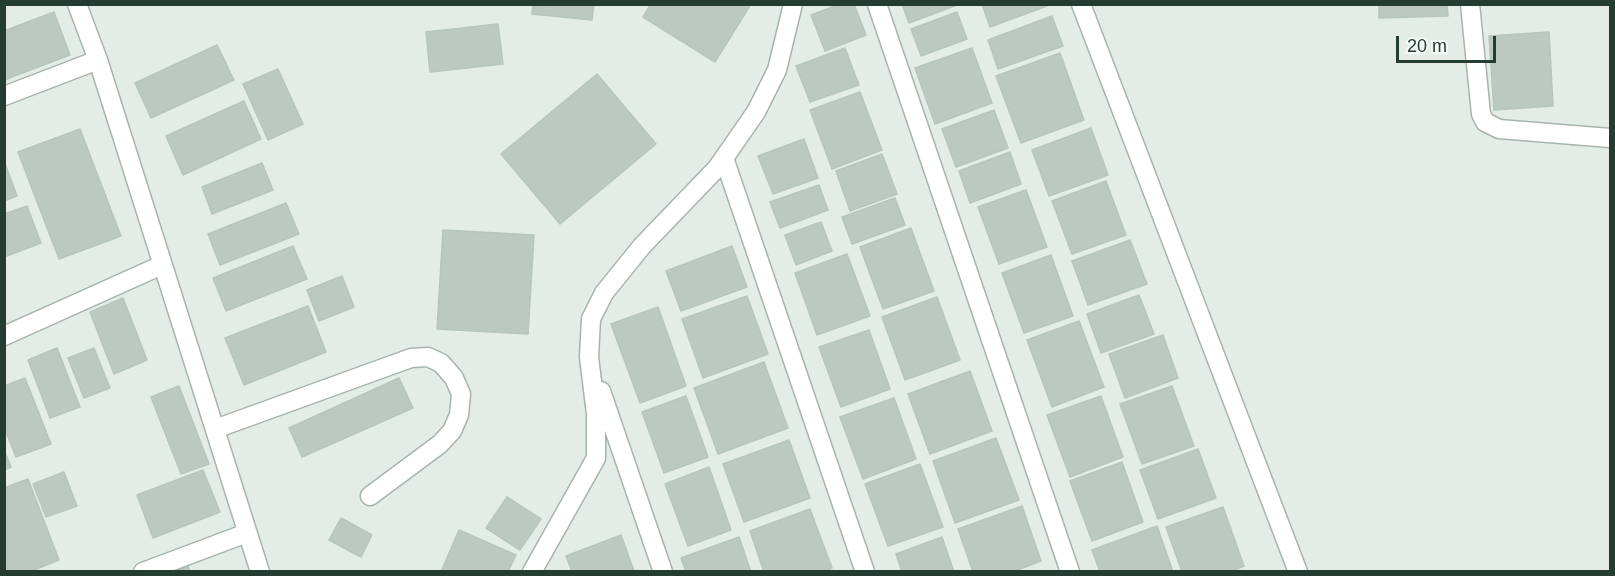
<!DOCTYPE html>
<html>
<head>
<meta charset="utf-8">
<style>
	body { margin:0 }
	#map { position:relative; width:1615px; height:576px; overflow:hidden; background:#e4ece7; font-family:Arial,sans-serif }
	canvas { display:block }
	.frame { position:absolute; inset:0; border:6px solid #253c33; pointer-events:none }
	.scale { position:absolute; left:1396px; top:36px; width:100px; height:27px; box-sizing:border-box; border:3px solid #253c33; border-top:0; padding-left:8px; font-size:18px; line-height:21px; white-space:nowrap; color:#253c33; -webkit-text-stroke:4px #f4f9f6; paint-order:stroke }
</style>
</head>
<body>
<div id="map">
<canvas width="1615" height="576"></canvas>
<div class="frame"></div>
<div class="scale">20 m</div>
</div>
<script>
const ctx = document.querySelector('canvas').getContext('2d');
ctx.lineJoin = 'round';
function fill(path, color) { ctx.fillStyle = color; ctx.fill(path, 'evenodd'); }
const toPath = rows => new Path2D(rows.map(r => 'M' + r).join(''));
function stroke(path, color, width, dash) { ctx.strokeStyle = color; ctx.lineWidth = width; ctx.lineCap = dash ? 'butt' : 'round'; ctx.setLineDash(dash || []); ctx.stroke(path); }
const building = toPath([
	[533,4,594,4,592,20,532,14,533,4],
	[651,4,751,4,715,62,643,17,651,4],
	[840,4,854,4,866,35,825,51,811,15,840,4],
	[902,4,960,4,909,23,902,4],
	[982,4,1046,4,1047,6,990,27,982,4],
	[1379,4,1447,4,1448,16,1379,18,1379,4],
	[54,12,70,55,4,80,4,31,54,12],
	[957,12,967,39,921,56,911,29,957,12],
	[1052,16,1063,46,998,69,988,40,1052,16],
	[498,24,503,64,430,72,426,32,498,24],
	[1549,32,1553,106,1494,110,1489,36,1549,32],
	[217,45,234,80,151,118,135,83,217,45],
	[845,48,859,85,810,102,796,66,845,48],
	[972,48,992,103,935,124,915,68,972,48],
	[1060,53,1084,120,1021,143,996,76,1060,53],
	[278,69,303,124,268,140,243,84,278,69],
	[597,74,656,144,560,224,501,154,597,74],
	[860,92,882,150,832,169,810,110,860,92],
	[244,101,261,139,183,175,166,136,244,101],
	[994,110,1008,148,956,167,942,129,994,110],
	[1091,128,1108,175,1049,196,1032,150,1091,128],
	[80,129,121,236,59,259,18,152,80,129],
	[804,139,818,178,773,194,758,156,804,139],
	[1010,152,1021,184,970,203,959,171,1010,152],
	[882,154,897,194,850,211,836,171,882,154],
	[4,161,17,196,4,201,4,161],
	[262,163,273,190,212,214,202,187,262,163],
	[1106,181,1126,235,1072,254,1052,201,1106,181],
	[819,185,828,210,780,228,770,202,819,185],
	[1026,190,1047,247,999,264,978,207,1026,190],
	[895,198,905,225,852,244,842,217,895,198],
	[286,203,299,234,220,265,208,234,286,203],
	[27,206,41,243,4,257,4,214,27,206],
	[821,222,832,251,796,265,785,235,821,222],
	[911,228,934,291,883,309,860,247,911,228],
	[443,230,534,235,528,334,437,329,443,230],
	[1130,240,1147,284,1088,305,1072,261,1130,240],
	[293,246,307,279,226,311,213,278,293,246],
	[732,246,747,287,681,311,666,271,732,246],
	[847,254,870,316,817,335,795,273,847,254],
	[1051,255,1073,316,1024,333,1002,273,1051,255],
	[342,276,354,307,319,321,307,290,342,276],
	[1139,295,1154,334,1101,353,1087,314,1139,295],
	[747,296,768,354,703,378,682,319,747,296],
	[937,297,960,360,905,380,882,317,937,297],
	[123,298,147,360,114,374,90,312,123,298],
	[308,306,326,352,244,385,225,338,308,306],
	[658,307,686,386,640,403,611,324,658,307],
	[1079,321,1104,387,1052,407,1027,340,1079,321],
	[869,330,890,389,841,407,819,347,869,330],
	[1163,335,1178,378,1125,398,1109,354,1163,335],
	[57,348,80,407,50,418,28,360,57,348],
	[94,348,110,388,84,398,68,358,94,348],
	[764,362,788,428,718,454,694,388,764,362],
	[970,371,992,431,930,454,908,394,970,371],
	[25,378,51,444,16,457,4,427,4,386,25,378],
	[399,378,413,408,302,457,289,428,399,378],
	[179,386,209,464,181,474,151,397,179,386],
	[1172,386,1194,446,1142,464,1120,404,1172,386],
	[686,396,708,457,664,473,642,412,686,396],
	[1101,396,1123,457,1070,477,1047,415,1101,396],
	[894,398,916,459,863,479,840,417,894,398],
	[996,438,1019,500,955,523,933,461,996,438],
	[789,440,810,498,744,522,723,464,789,440],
	[1198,449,1216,498,1158,519,1140,470,1198,449],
	[4,450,11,467,4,470,4,450],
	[1122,462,1143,522,1092,541,1070,481,1122,462],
	[920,464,943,527,888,546,865,484,920,464],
	[709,467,731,530,688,546,665,484,709,467],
	[203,470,220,512,153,538,137,495,203,470],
	[64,472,77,506,46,517,33,484,64,472],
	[28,479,59,560,29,572,4,572,4,488,28,479],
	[507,497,541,519,520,550,486,528,507,497],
	[1022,506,1041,561,1012,572,973,572,958,529,1022,506],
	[1223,507,1244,566,1230,572,1182,572,1166,527,1223,507],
	[810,509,832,568,824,572,764,572,750,531,810,509],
	[341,518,372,535,361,557,329,540,341,518],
	[1157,526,1173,572,1100,572,1092,550,1157,526],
	[459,530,516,555,508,572,441,572,459,530],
	[621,535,634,571,572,572,566,556,621,535],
	[739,537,751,572,686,572,681,558,739,537],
	[942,537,954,572,902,572,896,554,942,537],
	[188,566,190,572,174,572,188,566]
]);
const minor = toPath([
	[77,4,98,60,260,572],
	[877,4,1070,572],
	[1081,4,1298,572],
	[1470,4,1481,114,1485,122,1499,129,1610,138],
	[4,96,98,60],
	[724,158,865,572],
	[4,336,162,265],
	[601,391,663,572],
	[215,429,411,358,428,357,441,363,454,378,461,394,459,415,452,431,440,444,370,496],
	[143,572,247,533],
	[532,572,596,458,596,414,589,357,591,319,604,293,642,246,717,168,756,112,777,70,793,4]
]);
fill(building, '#bcc9c3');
stroke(building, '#b7c5bd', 1.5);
stroke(minor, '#a7b4ad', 21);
stroke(minor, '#fff', 18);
</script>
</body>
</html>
